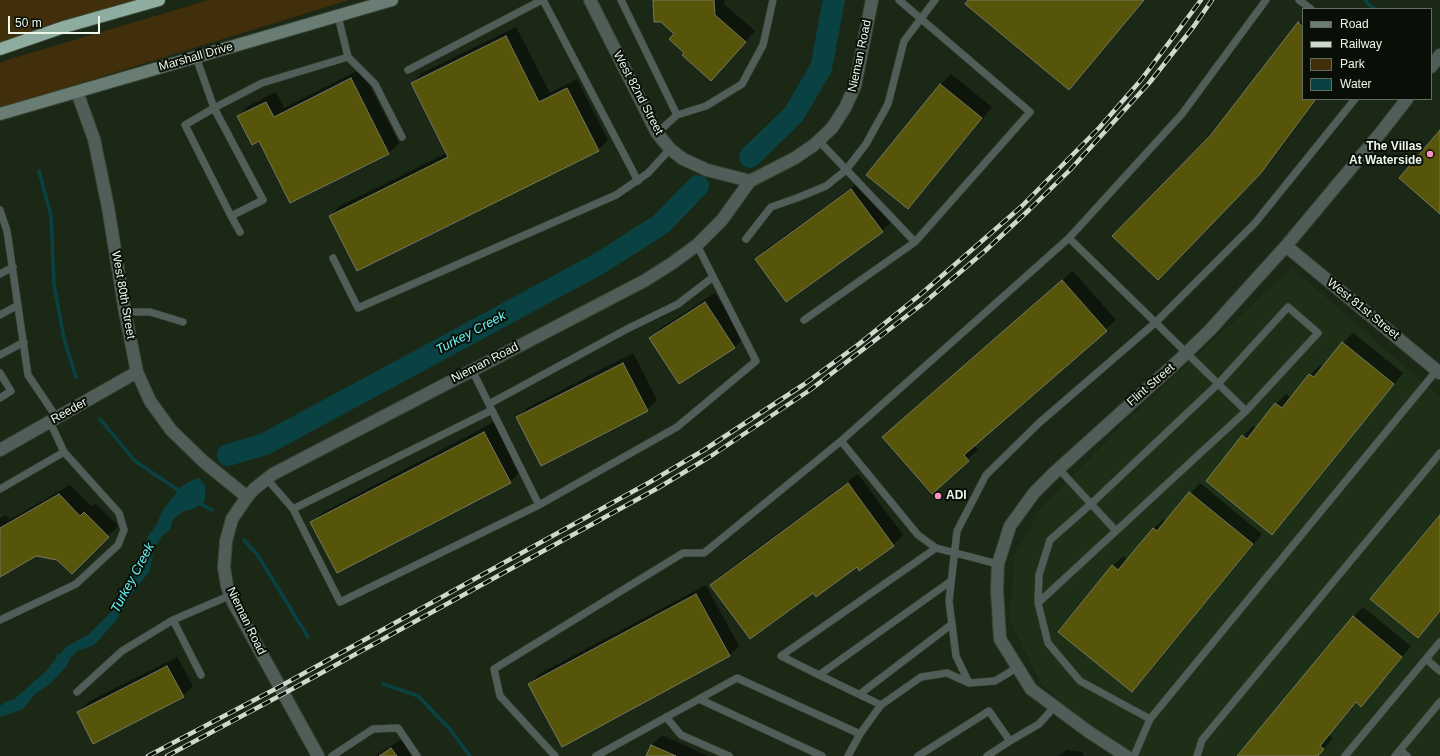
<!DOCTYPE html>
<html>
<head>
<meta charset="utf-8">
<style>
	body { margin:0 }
	#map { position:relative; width:1440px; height:756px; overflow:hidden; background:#1b2816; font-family:Arial,sans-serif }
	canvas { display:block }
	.legend { position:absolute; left:1302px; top:8px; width:130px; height:92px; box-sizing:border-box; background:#090f07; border:1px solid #646c62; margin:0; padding:5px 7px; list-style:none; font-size:12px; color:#edf7ea }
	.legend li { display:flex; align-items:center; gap:8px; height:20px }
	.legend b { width:20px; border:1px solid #646c62 }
	.scale { position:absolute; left:8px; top:16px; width:92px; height:18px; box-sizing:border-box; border:2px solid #edf7ea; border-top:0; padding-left:5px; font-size:12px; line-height:14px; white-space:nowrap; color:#edf7ea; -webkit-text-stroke:3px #090f07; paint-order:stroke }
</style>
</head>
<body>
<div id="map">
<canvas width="1440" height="756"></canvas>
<ul class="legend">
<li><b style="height:5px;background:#6a7d75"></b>Road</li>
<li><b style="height:5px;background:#ced8cb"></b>Railway</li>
<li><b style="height:11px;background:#412e0b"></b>Park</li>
<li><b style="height:11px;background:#0a4243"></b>Water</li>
</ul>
<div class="scale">50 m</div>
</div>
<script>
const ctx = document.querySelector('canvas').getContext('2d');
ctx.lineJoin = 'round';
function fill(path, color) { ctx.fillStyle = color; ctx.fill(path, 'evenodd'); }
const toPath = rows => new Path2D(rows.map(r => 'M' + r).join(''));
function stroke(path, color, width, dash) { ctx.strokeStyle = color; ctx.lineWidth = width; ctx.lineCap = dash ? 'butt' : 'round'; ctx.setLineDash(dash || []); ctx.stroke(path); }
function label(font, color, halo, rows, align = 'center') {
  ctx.font = font + ' Arial,sans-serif'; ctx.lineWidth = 4; ctx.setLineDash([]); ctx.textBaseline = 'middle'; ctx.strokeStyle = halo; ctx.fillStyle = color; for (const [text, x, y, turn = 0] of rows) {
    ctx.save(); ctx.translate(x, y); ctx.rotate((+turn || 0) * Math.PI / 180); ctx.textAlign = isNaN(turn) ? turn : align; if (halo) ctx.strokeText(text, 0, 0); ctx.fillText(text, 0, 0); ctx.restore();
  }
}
const built = toPath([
	[1292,268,1440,397,1440,756,1113,756,1040,682,1009,619,1015,555,1038,511,1123,424]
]);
const green = toPath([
	[0,0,147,0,0,50],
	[209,0,349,0,0,108,0,63,7,60]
]);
const water = toPath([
	[199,478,205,485,205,500,203,503,195,508,184,511,173,519,170,530,162,536,155,547,149,572,131,595,116,621,94,645,77,651,71,657,66,667,51,683,35,694,23,709,12,713,0,717,0,706,5,702,13,700,44,673,56,659,56,654,59,655,66,647,89,634,113,610,118,596,125,585,138,561,148,536,157,524,162,511,181,487,192,480]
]);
const shadow = toPath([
	[654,0,724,0,725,5,755,31,720,70,686,52],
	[969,0,1144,0,1079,78,1069,88],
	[1303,19,1303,99,1317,99,1271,162,1168,268,1210,136],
	[516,27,550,93,577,79,608,140,598,150,330,216,340,206,447,153,412,83,422,73],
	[361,69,399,143,389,153,291,202,259,140,238,116,248,106,276,92,284,108],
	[951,74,992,107,917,198,908,208,867,174,941,84],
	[862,180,892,221,882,231,756,259,766,249],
	[1073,271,1116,320,974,445,978,450,932,492,883,437],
	[715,293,744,338,734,348,651,338,661,328],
	[1353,333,1403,373,1282,523,1272,533,1243,436,1253,426,1256,428,1276,404,1286,394,1291,398,1310,375,1320,365,1323,367,1343,343],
	[633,353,657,400,647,410,517,418,527,408],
	[494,422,520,472,510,482,312,522,322,513],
	[858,474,903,535,893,545,813,592,711,585,721,575],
	[1200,483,1262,534,1142,681,1132,691,1113,566,1123,556,1128,560,1153,529,1163,519,1166,521],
	[70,485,91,506,95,503,118,526,72,572,57,559,36,555,0,576,0,518,6,515,9,520],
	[1440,517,1440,612,1418,637],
	[706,585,739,646,729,656,529,684,539,674],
	[1363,607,1411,646,1371,695,1357,702,1329,735,1333,738,1318,756,1238,756,1353,617],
	[177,657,193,686,183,696,78,712,88,702],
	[662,735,708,756,647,756,652,745],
	[402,739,413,756,375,756],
	[1067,750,1082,752,1084,756,1058,756]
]);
const stream = toPath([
	[1365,0,1372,8,1377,9],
	[39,171,51,216,54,284,64,339,76,377],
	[100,419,135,461,181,492],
	[199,503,212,510],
	[244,540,257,554,308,637],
	[383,684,418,696,449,728,470,756]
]);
const river = toPath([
	[750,157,794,114,821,68,834,0],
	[228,455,265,444,600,263,661,224,698,186]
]);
const building = toPath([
	[653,0,714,0,715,15,746,42,711,81,682,55,684,53,669,39,674,34,661,22,654,22,653,0],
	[968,0,1144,0,1069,90,965,4,968,0],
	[1298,22,1303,27,1303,99,1316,99,1261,173,1158,280,1112,236,1210,136,1298,22],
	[506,36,539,102,567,88,599,151,357,271,329,216,448,157,411,83,506,36],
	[351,78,389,154,290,203,259,141,252,145,237,116,266,102,274,117,351,78],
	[940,84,982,118,908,209,866,175,940,84],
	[1440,130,1440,214,1399,178,1440,130],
	[851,189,883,232,786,302,755,259,851,189],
	[1062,280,1107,331,964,455,969,461,932,494,882,437,1062,280],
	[705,302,735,348,679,384,649,338,705,302],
	[1342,342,1394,384,1272,535,1206,481,1242,435,1247,439,1275,403,1282,408,1309,374,1314,377,1342,342],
	[623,363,648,411,541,466,516,417,623,363],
	[484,432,511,483,337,573,310,522,484,432],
	[848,483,894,546,859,571,857,567,816,597,813,593,750,639,710,585,848,483],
	[1189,492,1253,544,1132,692,1058,632,1112,565,1118,570,1153,528,1157,531,1189,492],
	[59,494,80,516,84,512,109,537,72,574,57,560,36,556,0,577,0,528,59,494],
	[1440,515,1440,611,1418,638,1370,599,1440,515],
	[696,594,730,656,562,747,528,684,696,594],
	[1353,616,1402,657,1361,707,1356,702,1320,746,1324,749,1318,756,1237,756,1353,616],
	[167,666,184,697,93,744,77,712,167,666],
	[651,745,676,756,646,756,651,745],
	[391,748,397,756,379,756,391,748]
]);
const lane = toPath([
	[543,0,638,181],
	[621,0,677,115],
	[1299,0,1311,9],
	[338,16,348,57,375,84,402,137],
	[196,57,214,108,262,83,348,57],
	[408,70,542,0],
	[214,108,263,200,231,216,185,125,214,108],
	[657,133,677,115,706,106,742,84,763,45,773,0],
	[819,141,915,242],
	[0,210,7,231,28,375,57,418],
	[231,216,240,232],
	[1069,238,1246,411],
	[746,239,771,207,797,198,826,186,846,170,866,144,888,104,904,41,935,0],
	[333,258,358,308,616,195,648,173,670,149],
	[0,274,13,267],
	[125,312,150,312,183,322],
	[0,315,18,305],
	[804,320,915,242,1030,112,899,0],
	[0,355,24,342],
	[472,370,539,505],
	[0,373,11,391,0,398],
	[489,404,627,329,678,304,713,277],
	[841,441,1069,238,1182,114,1266,0],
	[1058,468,1116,531],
	[267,479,293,509,340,602,539,505,677,427,756,361,697,245],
	[0,489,64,452],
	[293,509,492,410],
	[1038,603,1246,411,1318,333,1288,307,1218,384,1092,503,1050,540,1039,575,1038,603,1048,643,1080,681,1150,719],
	[0,620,76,584,118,545,124,530,119,513,64,452,50,422],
	[173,620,201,675],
	[1426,659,1440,671],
	[819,675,781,656,936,548],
	[969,683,956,656,949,601,957,531,986,475,1039,423,1156,322,1255,223,1355,99],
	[77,692,122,651,173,620,231,595],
	[860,694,952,624],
	[699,699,822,756],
	[881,705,819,675,951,581],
	[666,717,681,735,729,756],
	[1400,750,1407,756],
	[332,756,373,729,398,728,417,756],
	[555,756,500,696,494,669,683,553,704,553,841,441,918,535,936,548,998,564],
	[596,756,737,678,860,734],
	[848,756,860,734,881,705,921,677,947,673,969,683,995,681,1018,667],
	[918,756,989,711,1010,741,1039,724,1055,706],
	[987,756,1010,741],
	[1134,756,1150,719,1437,370],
	[1197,756,1202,740,1440,453],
	[1345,756,1440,642],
	[1395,756,1440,702]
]);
const street = toPath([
	[590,0,657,133,670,149,683,159,694,164,707,170,750,181],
	[1431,67,1440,55],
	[77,92,94,139,108,207,125,312,137,372,150,401,171,430,204,462,247,497],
	[1286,246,1440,373],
	[0,450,137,372],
	[318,756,233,602,227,586,224,567,226,541,232,519,247,497,254,489,273,474,644,281,671,264,697,245,722,220,750,181,795,158,814,145,832,128,845,108,855,86,872,0],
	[1126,756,1089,732,1031,689,1000,639,997,590,998,564,1010,526,1034,493,1054,473,1178,361,1210,330,1286,246,1382,131,1407,99]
]);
const secondary = toPath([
	[0,114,392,0]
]);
const highway = toPath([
	[0,49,64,27,159,0]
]);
const rail = toPath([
	[148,756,279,687,650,482,704,450,803,385,859,344,921,294,1022,206,1099,128,1141,80,1201,0],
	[167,756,283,694,658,488,711,456,810,390,925,302,985,251,1029,210,1070,170,1150,82,1194,26,1212,0]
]);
const markers = [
	[1430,154,4,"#fd8fc1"],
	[938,496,4,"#fd8fc1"]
];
const streetNames = [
	["Nieman Road",860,56,-78],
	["Marshall Drive",196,57,-16],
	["West 82nd Street",638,93,62],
	["West 80th Street",123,295,80],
	["West 81st Street",1363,309,39],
	["Nieman Road",485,363,-27],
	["Flint Street",1151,385,-41],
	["Reeder",69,411,-29],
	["Nieman Road",246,621,64]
];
const poiNames = [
	["The Villas",1422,147],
	["At Waterside",1422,161],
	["ADI",946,496,"left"]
];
const waterNames = [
	["Turkey Creek",471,333,-28],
	["Turkey Creek",133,578,-62]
];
fill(built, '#1d2f17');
fill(green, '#412e0b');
fill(water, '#0a4243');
fill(shadow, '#0007');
stroke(stream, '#0a4243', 3.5);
stroke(river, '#0a4243', 22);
fill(building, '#56550a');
stroke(building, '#77785e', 1);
stroke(lane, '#384534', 8);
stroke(street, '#384534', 14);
stroke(secondary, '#384534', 14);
stroke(highway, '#384534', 14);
stroke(lane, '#515d58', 7);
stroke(street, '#515d58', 12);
stroke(secondary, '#6a7d75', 12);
stroke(highway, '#8eac9f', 12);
stroke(rail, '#ced8cb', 4.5);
stroke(rail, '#090f07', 3, [9]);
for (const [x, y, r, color] of markers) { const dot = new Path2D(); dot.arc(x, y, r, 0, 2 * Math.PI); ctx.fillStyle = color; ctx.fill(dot); stroke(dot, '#090f07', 1.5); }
label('12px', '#edf7ea', '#090f07', streetNames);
label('bold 12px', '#edf7ea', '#090f07', poiNames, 'right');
label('italic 13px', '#66f2f4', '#090f07', waterNames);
</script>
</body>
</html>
